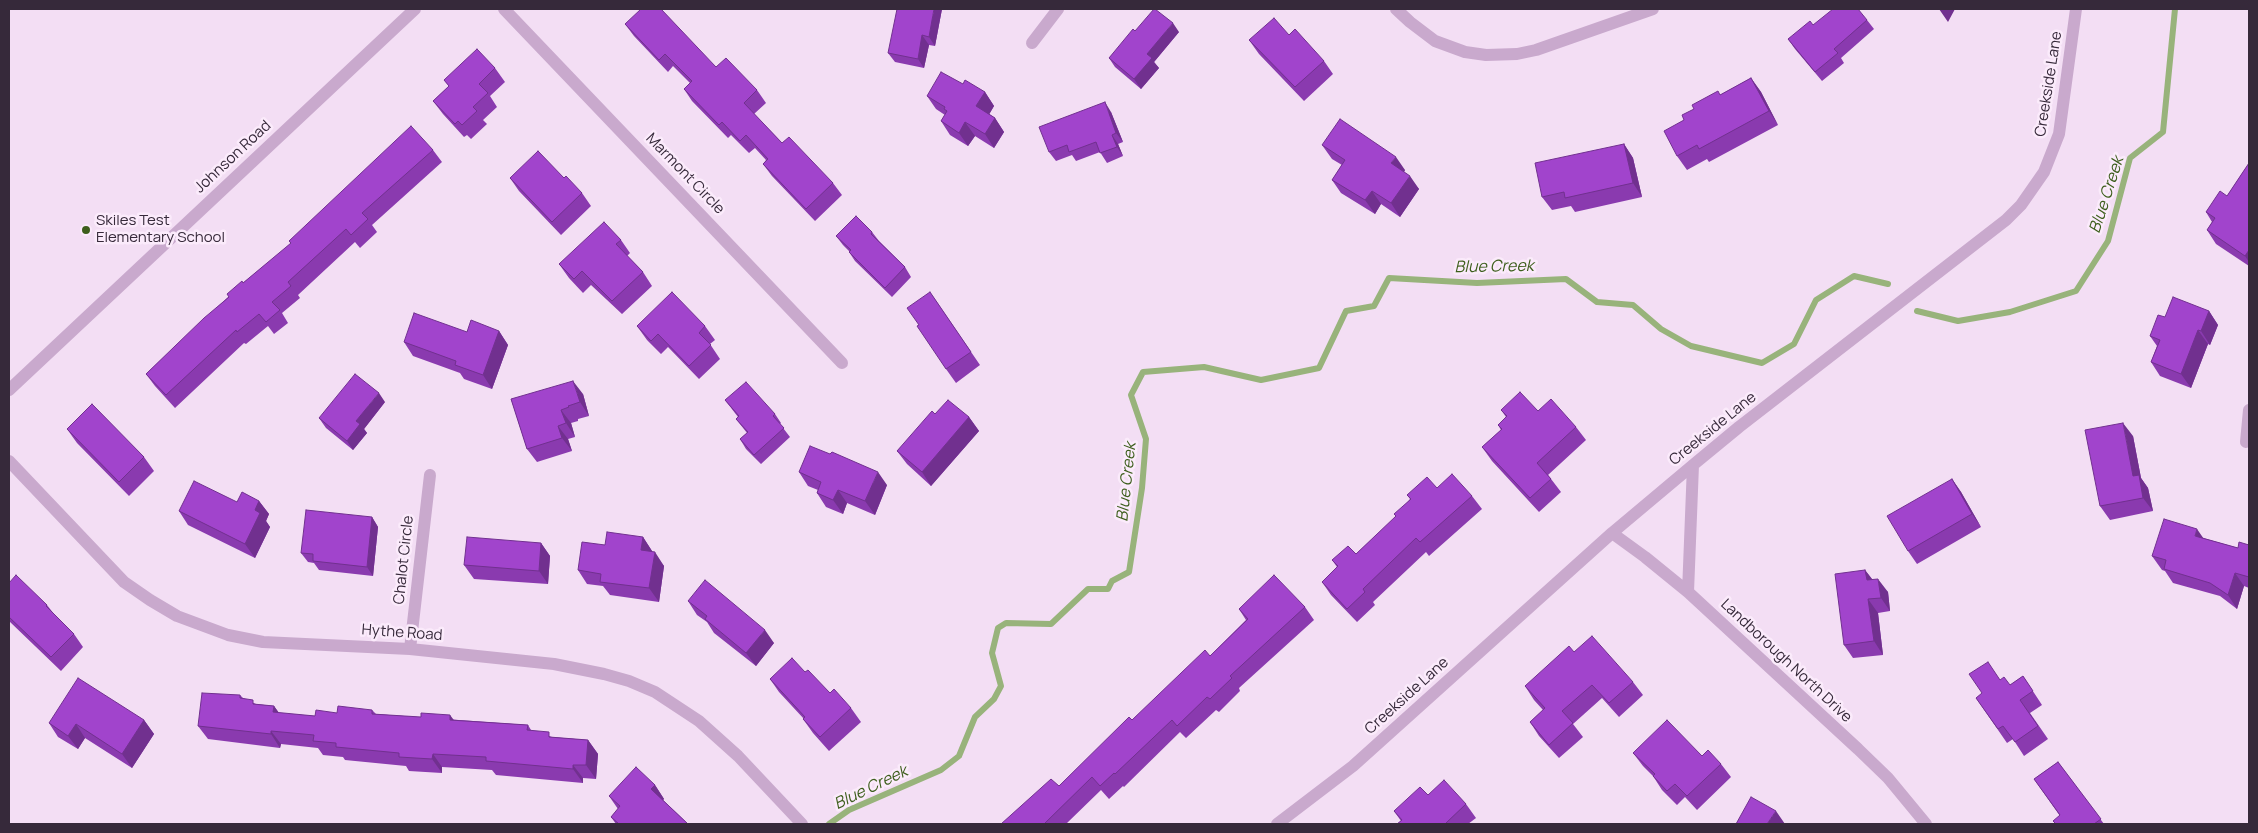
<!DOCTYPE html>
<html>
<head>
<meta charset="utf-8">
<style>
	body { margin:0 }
	#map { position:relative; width:2258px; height:833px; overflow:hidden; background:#f3def4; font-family:Manrope,sans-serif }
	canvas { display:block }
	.frame { position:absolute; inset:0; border:10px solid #36293a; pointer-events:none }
</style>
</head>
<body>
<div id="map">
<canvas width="2258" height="833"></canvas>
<div class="frame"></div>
</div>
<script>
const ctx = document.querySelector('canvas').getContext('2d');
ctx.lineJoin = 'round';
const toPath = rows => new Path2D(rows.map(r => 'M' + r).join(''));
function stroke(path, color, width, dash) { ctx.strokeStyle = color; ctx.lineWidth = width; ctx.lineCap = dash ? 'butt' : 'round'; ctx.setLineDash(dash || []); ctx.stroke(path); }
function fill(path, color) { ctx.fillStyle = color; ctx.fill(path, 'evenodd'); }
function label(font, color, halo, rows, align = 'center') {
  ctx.font = font + ' Manrope,sans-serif'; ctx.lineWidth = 5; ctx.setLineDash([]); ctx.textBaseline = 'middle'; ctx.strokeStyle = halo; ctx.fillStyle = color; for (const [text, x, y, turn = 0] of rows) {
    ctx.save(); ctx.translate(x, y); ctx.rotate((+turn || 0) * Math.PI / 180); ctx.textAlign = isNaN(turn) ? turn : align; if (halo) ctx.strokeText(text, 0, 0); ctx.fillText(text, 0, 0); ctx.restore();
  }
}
const stream = toPath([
	[1917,311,1958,321,2010,312,2076,291,2108,241,2130,158,2163,132,2175,9],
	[829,824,849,810,941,770,959,756,975,717,994,699,1001,686,992,653,998,628,1006,623,1051,624,1088,589,1108,589,1112,581,1129,572,1142,488,1146,439,1131,395,1143,372,1204,367,1261,380,1319,368,1346,311,1374,306,1389,278,1477,283,1566,279,1597,302,1633,305,1661,329,1691,346,1762,363,1794,344,1816,300,1854,276,1888,284]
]);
const street = toPath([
	[504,9,842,363],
	[1396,9,1410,22,1435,41,1465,52,1486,55,1517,54,1536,50,1653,9],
	[1032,43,1058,9],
	[9,390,415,9],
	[2246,442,2249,410],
	[9,461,124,582,150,600,177,616,228,635,263,642,410,649,554,664,604,674,629,681,655,692,699,721,738,756,802,824],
	[1612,533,1645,557,1688,592,1858,749,1888,778,1926,824],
	[1688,592,1693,465],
	[410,649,430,475],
	[1277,824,1353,766,1612,533,1693,465,1739,427,2006,220,2021,205,2044,172,2059,134,2076,9]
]);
const wall = toPath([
	[942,9,935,46,929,45,924,68,895,62,888,53],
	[1867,20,1874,29,1841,58,1844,63,1822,81,1795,49,1788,39,1813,25],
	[625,24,716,67,757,90,766,103,754,114,782,143,833,183,842,195,815,221,772,176,763,164,766,160,755,148,749,153,731,135,728,138,692,101,684,89,690,83,673,66,668,72,634,36],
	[1135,31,1179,32,1154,62,1159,68,1141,89,1115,67,1109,58],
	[1289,35,1324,61,1333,74,1304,101,1259,54,1249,40],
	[495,68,505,82,490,96,497,107,483,120,487,124,471,139,467,135,464,137,443,114,433,101,449,86,444,80],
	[1751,78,1761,92,1778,125,1709,162,1707,159,1687,170,1677,156,1684,120,1720,95],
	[963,84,985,92,994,106,989,114,995,118,1004,132,994,148,975,136,968,146,950,135,941,121,945,115,936,109,927,96],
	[1111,112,1123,142,1118,144,1123,156,1107,163,1100,152,1076,161,1072,155,1056,161,1049,152],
	[1624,144,1633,158,1642,197,1575,212,1571,206,1552,210,1542,197],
	[1322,145,1405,170,1404,172,1419,189,1400,217,1381,204,1375,214,1341,193,1332,180,1342,165,1332,159],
	[433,150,442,162,372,225,377,232,360,248,355,242,298,295,300,298,282,313,288,323,274,334,268,326,246,344,244,343,175,408,155,386,146,374,243,283,291,244,289,241],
	[2249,163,2249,266,2216,244,2207,230,2212,222,2206,212,2227,196],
	[510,178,564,178,582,193,591,206,561,235,519,191],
	[872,232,879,241,905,267,911,277,892,297,855,261,849,252,849,251,843,245,836,236],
	[621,240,630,253,627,256,643,272,652,286,622,314,591,285,583,293,569,278,559,264],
	[930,292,980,365,956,383,946,369,919,325],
	[2209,311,2218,325,2210,345,2208,344,2191,388,2160,376,2151,362,2157,346,2150,336,2165,317],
	[637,326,705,326,715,340,710,344,720,359,699,379,668,347,661,354,647,340],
	[499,331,508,345,492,389,464,379,460,373,413,356,404,342,467,332],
	[583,394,589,416,578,419,578,421,571,423,575,437,568,439,572,451,537,462,527,449,511,399],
	[725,400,775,414,781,423,780,424,790,437,761,464,746,449,740,439,747,433,736,419,738,417],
	[385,402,364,429,367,433,353,450,326,428,319,418],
	[1501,410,1538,411,1576,427,1586,440,1548,475,1561,492,1539,512,1492,461,1482,447,1501,430,1498,425,1506,417],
	[935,414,969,417,979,431,931,486,907,464,897,451],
	[67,429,144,457,154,471,129,496,77,443],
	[2133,436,2141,478,2148,488,2153,511,2110,520,2100,506],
	[799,472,887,485,875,515,847,503,843,514,826,507,817,493,818,490,808,486],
	[1952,479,1961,492,1981,527,1917,564,1908,551],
	[1437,488,1472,496,1482,509,1429,556,1426,552,1373,602,1375,605,1357,622,1331,595,1322,582,1337,567,1332,560,1356,554,1396,517,1410,499,1407,495],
	[259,501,269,514,266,521,270,527,255,558,188,525,179,511,237,502],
	[372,517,378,527,373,576,319,570,314,563,308,562,301,553],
	[643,537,652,551,652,552,664,566,659,602,610,595,603,586,587,584,578,570,605,545],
	[2203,538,2238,548,2249,545,2249,588,2244,586,2237,609,2220,596,2173,583,2165,571,2162,570,2152,556],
	[541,543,550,556,548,584,474,579,464,565],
	[1865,570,1872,579,1888,592,1890,611,1878,613,1883,655,1853,658,1844,645],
	[9,583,47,605,54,614,74,634,83,647,61,671,9,621],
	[688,601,774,643,756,666,714,633,707,622,697,615],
	[1305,607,1314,620,1239,688,1240,691,1219,712,1216,710,1186,738,1180,732,1124,787,1123,786,1109,799,1101,790,1066,824,1001,824,1059,786,1132,720,1210,656,1246,620,1239,609],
	[1574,652,1633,682,1643,695,1619,717,1602,698,1573,724,1583,737,1559,758,1539,736,1530,722,1543,710,1534,700,1525,686],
	[805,672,830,693,851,708,861,722,829,751,813,733,803,719,804,719,779,692,770,679],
	[2023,676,2042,705,2030,713,2048,739,2024,756,2013,739,2007,743,1976,698,2000,680,2010,685],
	[240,695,243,698,256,704,274,706,279,713,315,716,337,713,372,710,376,714,528,725,531,730,552,737,588,740,598,754,596,779,583,778,583,783,496,775,492,770,442,767,442,773,409,771,406,766,345,760,343,757,323,755,318,748,281,744,280,748,208,739,198,726],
	[144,720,154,734,132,768,85,738,78,749,58,737,49,723],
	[1633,753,1702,756,1721,764,1731,777,1697,810,1685,797,1677,805,1662,790,1653,776,1643,766],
	[2058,762,2104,824,2056,824,2060,816,2034,779],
	[655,785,664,799,663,800,688,824,616,824,611,817,618,809,609,796],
	[1428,795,1466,804,1476,818,1468,824,1397,824,1401,821,1394,811]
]);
const shadedWall = toPath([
	[934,9,942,9,935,46,929,37],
	[1939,9,1955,9,1948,22],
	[1173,23,1179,32,1154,62,1159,68,1141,89,1134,79,1147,54],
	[922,35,929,45,924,68,918,59],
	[1751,78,1761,92,1778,125,1769,111],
	[985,92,994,106,986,120,976,106],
	[1105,102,1111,112,1123,142,1116,133],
	[995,118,1004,132,994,148,985,134],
	[965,122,975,136,968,146,959,133],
	[1112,135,1118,144,1123,156,1117,147],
	[1624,144,1633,158,1642,197,1633,183],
	[1396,157,1405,170,1401,177,1391,163],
	[1410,176,1419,189,1400,217,1391,203],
	[1372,191,1381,204,1375,214,1365,200],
	[2249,250,2249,262,2245,256],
	[2209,311,2218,325,2210,345,2201,331],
	[2198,330,2208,344,2191,388,2181,374],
	[499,331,508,345,492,389,483,375],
	[573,381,583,394,589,416,580,402],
	[379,393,385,402,364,429,367,433,353,450,347,441,356,421],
	[561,410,571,423,575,437,566,423],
	[969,417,979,431,931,486,922,472],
	[2123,423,2133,436,2141,478,2148,488,2153,511,2143,498,2133,476],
	[558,426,568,439,572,451,562,438],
	[878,472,887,485,875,515,865,501],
	[1952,479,1961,492,1981,527,1972,514],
	[838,490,847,503,843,514,833,500],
	[259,501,269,514,266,521,270,527,255,558,245,544,255,510],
	[372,517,378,527,373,576,367,567],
	[2197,529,2206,542,2195,536],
	[643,537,652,551,650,564,641,550],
	[541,543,550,556,548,584,539,571],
	[655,552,664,566,659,602,649,588],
	[1865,570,1875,583,1867,580],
	[2235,573,2244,586,2237,609,2228,595],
	[1878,579,1888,592,1890,611,1881,598],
	[1868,599,1878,613,1883,655,1874,641],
	[765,630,774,643,756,666,746,653],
	[274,706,284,720,273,712],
	[450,715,460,728,450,720],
	[144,720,154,734,132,768,122,754],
	[76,724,85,738,78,749,68,736],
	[271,731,281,744,280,748,271,734],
	[588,740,598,754,596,779,586,765],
	[433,754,442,767,442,773,432,759],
	[573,765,583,778,583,783,573,769],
	[655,785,664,799,660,803,651,789],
	[1776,811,1785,824,1767,824]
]);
const building = toPath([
	[641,9,661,9,716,67,726,58,757,90,744,103,782,143,789,137,833,183,806,209,763,164,768,159,746,135,740,141,722,122,719,125,684,89,692,81,665,54,659,60,625,24,641,9],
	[897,9,934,9,929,37,922,35,918,59,888,53,897,9],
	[1154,9,1155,9,1173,23,1147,54,1152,58,1134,79,1109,58,1133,29,1135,31,1154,9],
	[1833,9,1858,9,1867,20,1834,49,1838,53,1815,72,1788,39,1810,21,1813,25,1833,9],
	[1274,18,1289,35,1295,29,1324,61,1295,87,1249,40,1274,18],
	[477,49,495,68,479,84,488,93,473,107,477,111,462,125,458,121,455,124,433,101,449,86,444,80,477,49],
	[941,72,963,84,965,80,985,92,976,106,995,118,985,134,965,122,959,133,941,121,947,111,944,109,945,107,927,96,941,72],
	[1751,78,1769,111,1699,149,1697,145,1677,156,1664,131,1684,120,1682,115,1694,109,1692,105,1718,91,1720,95,1751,78],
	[1105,102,1116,133,1112,135,1117,147,1100,153,1096,142,1069,152,1067,145,1049,152,1039,127,1105,102],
	[1340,119,1396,157,1391,163,1410,176,1391,203,1372,191,1365,200,1332,180,1345,160,1322,145,1340,119],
	[411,126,433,150,362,213,368,219,351,235,346,229,288,282,291,286,272,302,280,310,266,322,259,314,237,332,236,330,166,395,146,374,204,318,229,297,227,294,242,281,243,283,291,243,289,241,411,126],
	[1624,144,1633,183,1565,198,1564,192,1542,197,1535,163,1624,144],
	[538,151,564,178,566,176,582,193,552,222,510,178,538,151],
	[2249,163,2249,250,2245,256,2207,230,2215,218,2206,212,2220,191,2227,196,2249,163],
	[856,216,872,232,871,234,905,267,885,288,849,252,851,250,836,236,856,216],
	[604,222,621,240,616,244,643,272,612,301,582,271,574,279,559,264,604,222],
	[672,292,705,326,699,333,711,345,689,366,658,334,651,341,637,326,672,292],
	[930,292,971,352,946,369,917,326,919,325,907,308,930,292],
	[2173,297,2209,311,2201,331,2198,330,2181,374,2151,362,2160,340,2150,336,2158,315,2165,317,2173,297],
	[414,313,467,332,471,320,499,331,483,375,455,365,456,361,404,342,414,313],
	[355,374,379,393,356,421,360,424,347,441,319,418,355,374],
	[573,381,580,402,568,406,569,407,561,410,566,423,558,426,562,438,527,449,511,399,573,381],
	[746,382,775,414,773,416,784,428,754,455,740,439,748,432,736,419,739,416,725,400,746,382],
	[1520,392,1538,411,1551,399,1576,427,1537,463,1551,479,1530,498,1482,447,1502,429,1498,425,1507,416,1501,410,1520,392],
	[948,400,969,417,922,472,897,451,932,411,935,414,948,400],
	[92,404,144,457,119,482,67,429,92,404],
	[2123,423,2133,476,2139,475,2143,498,2100,506,2085,430,2123,423],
	[810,446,830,454,832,452,878,472,865,501,838,490,833,500,817,493,821,482,799,472,810,446],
	[1452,474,1472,496,1420,542,1416,538,1363,589,1365,592,1347,609,1322,582,1338,566,1332,560,1348,546,1356,554,1396,516,1394,514,1411,499,1407,495,1427,477,1437,488,1452,474],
	[1952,479,1972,514,1908,551,1887,516,1952,479],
	[194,481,237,502,242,492,259,501,255,510,260,513,245,544,179,511,194,481],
	[306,510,372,517,367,567,313,561,313,554,301,553,306,510],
	[2164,519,2197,529,2195,536,2238,548,2239,542,2249,545,2249,577,2235,573,2228,595,2210,583,2164,569,2166,560,2152,556,2164,519],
	[607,532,643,537,641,550,655,552,649,588,600,582,601,574,578,570,582,542,605,545,607,532],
	[467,537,541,543,539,571,464,565,467,537],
	[1865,570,1867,580,1878,579,1881,598,1868,599,1874,641,1844,645,1835,574,1865,570],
	[16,575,47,605,46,606,74,634,51,657,9,617,9,583,16,575],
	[1274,575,1305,607,1230,676,1232,678,1210,699,1207,697,1177,726,1172,720,1115,774,1114,773,1100,786,1092,777,1044,824,1001,824,1051,779,1059,786,1129,717,1132,720,1205,650,1210,656,1248,619,1239,609,1274,575],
	[705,580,765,630,746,653,705,619,707,616,688,601,705,580],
	[1592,636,1633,682,1609,703,1592,685,1562,711,1573,723,1549,745,1530,722,1545,708,1525,686,1569,646,1574,652,1592,636],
	[792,658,805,672,808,670,830,693,834,689,851,708,820,737,803,719,805,717,770,679,792,658],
	[1988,662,2000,680,2004,677,2010,685,2023,676,2033,691,2020,700,2038,726,2015,742,2003,726,1998,729,1976,698,1982,693,1969,674,1988,662],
	[78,678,144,720,122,754,76,724,68,736,49,723,78,678],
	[202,693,240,695,240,698,253,700,253,704,274,706,273,712,315,716,316,710,337,713,338,706,372,710,372,714,421,717,421,713,450,715,450,720,528,725,527,730,549,732,549,737,588,740,586,765,573,765,573,769,486,761,486,757,433,754,432,759,399,757,399,753,336,747,336,743,313,741,314,735,271,731,271,734,198,726,202,693],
	[1667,720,1702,756,1708,750,1721,764,1687,796,1675,784,1667,791,1653,776,1655,774,1633,753,1667,720],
	[2058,762,2101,819,2094,824,2056,824,2053,821,2060,815,2034,779,2058,762],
	[636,767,655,785,651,789,688,824,619,824,611,817,620,806,609,796,636,767],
	[1444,780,1466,804,1446,823,1447,824,1397,824,1402,820,1394,811,1420,787,1428,795,1444,780],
	[1751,797,1776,811,1767,824,1736,824,1751,797]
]);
const markers = [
	[86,230,5,"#3d5e1c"]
];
const streetNames = [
	["Creekside Lane",2049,84,-81],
	["Johnson Road",233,157,-43],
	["Marmont Circle",685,174,46],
	["Creekside Lane",1713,429,-39],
	["Chalot Circle",404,560,-84],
	["Hythe Road",402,633,4],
	["Landborough North Drive",1786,661,43],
	["Creekside Lane",1407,696,-42]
];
const poiNames = [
	["Skiles Test",96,221],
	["Elementary School",96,238]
];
const waterNames = [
	["Blue Creek",2107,195,-72],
	["Blue Creek",1494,267,-1],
	["Blue Creek",1127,482,-84],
	["Blue Creek",871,788,-26]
];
stroke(stream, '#98b37b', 6);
stroke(street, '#c9a9cd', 12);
fill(wall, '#8a3aaf');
fill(shadedWall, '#71308f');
fill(building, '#a144cc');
stroke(building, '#71308f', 1);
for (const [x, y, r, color] of markers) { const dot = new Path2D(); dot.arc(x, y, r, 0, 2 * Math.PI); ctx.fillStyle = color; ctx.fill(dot); stroke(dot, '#fbebfb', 2); }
label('15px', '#36293a', '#fbebfb', streetNames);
label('15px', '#36293a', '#fbebfb', poiNames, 'left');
label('italic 16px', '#3d5e1c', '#fbebfb', waterNames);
</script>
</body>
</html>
